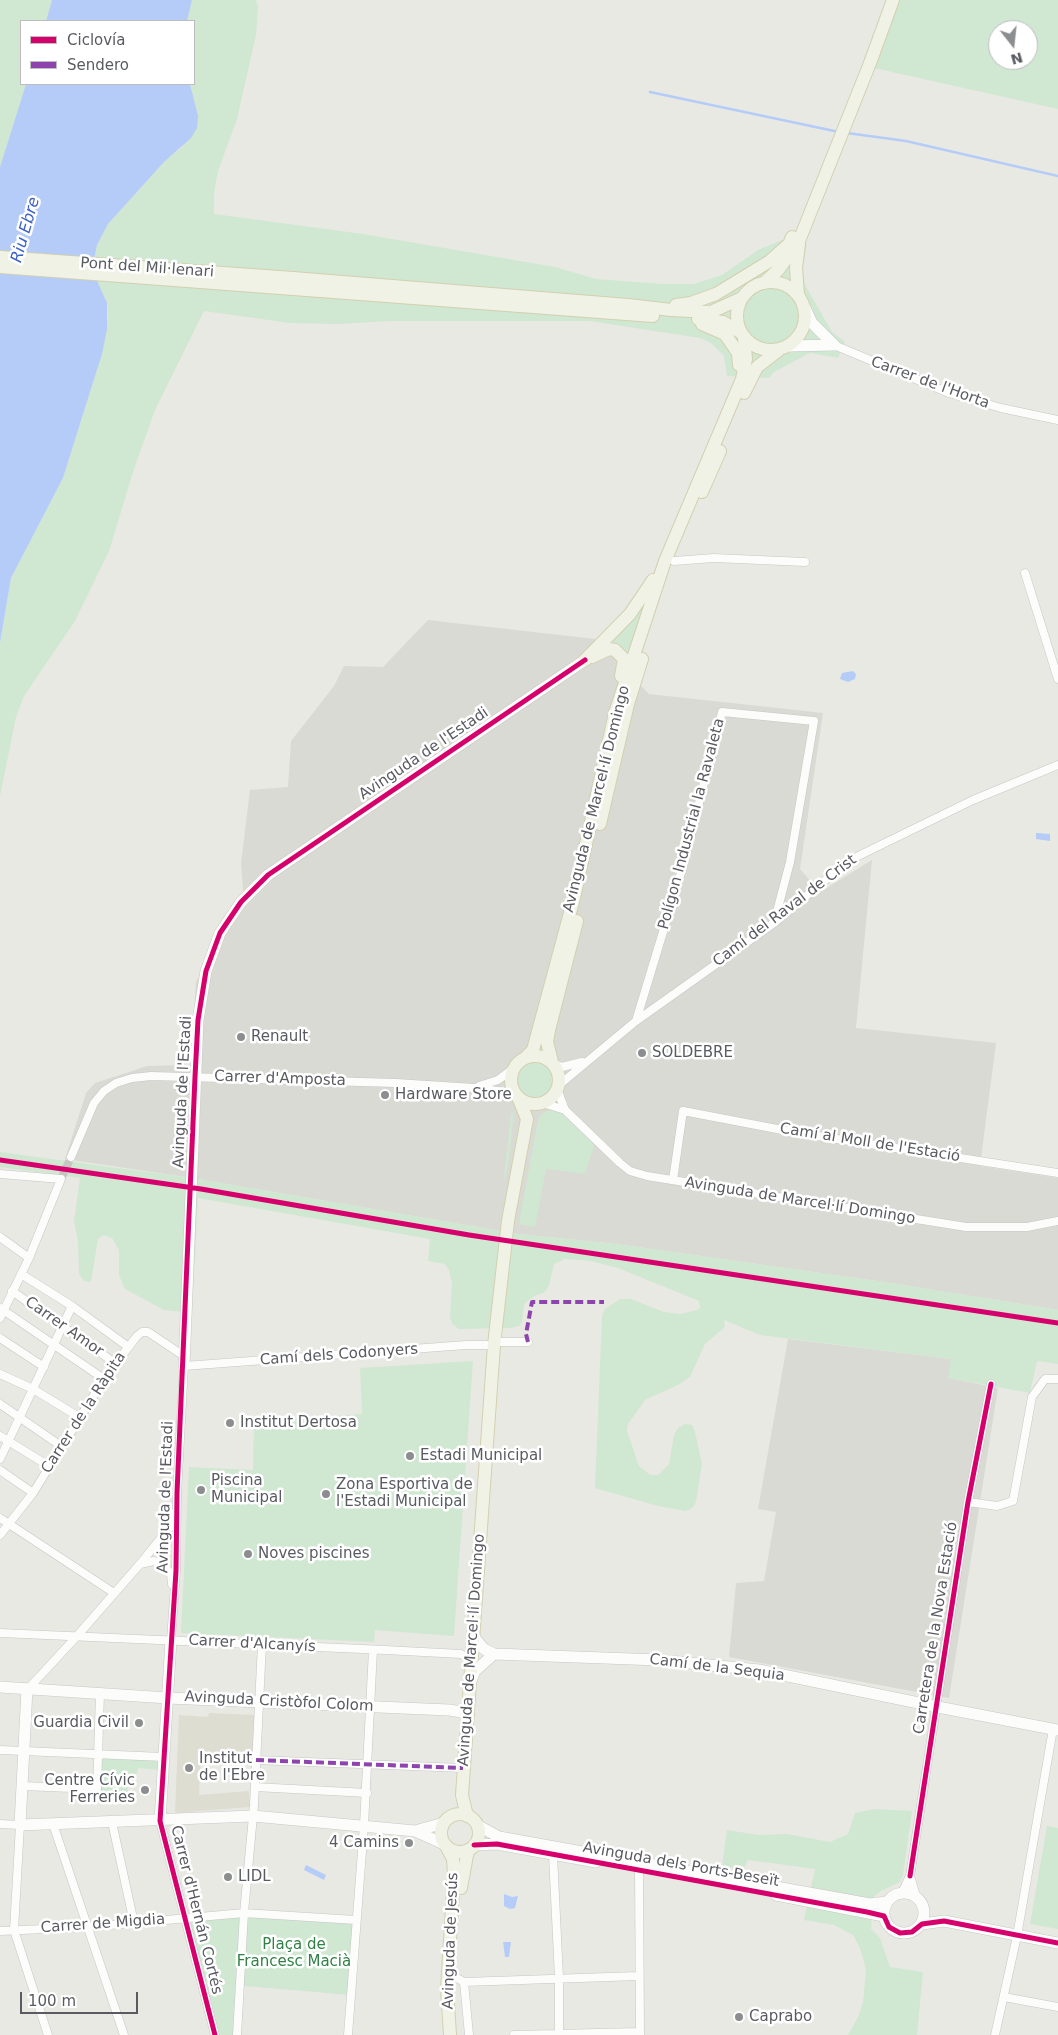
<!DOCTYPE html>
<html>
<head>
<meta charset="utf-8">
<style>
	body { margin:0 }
	#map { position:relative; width:1058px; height:2035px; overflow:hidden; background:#e9e9e3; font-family:"DejaVu Sans",sans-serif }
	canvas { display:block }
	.legend { position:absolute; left:20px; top:20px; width:175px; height:65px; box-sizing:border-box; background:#fff; border:1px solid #bdbdc0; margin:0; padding:6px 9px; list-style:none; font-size:15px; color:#595b61 }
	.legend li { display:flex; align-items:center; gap:10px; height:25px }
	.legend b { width:25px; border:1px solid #bdbdc0 }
	.north { position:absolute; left:988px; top:20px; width:50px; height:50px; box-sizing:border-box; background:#fff; border:1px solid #bdbdc0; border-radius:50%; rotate:164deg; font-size:14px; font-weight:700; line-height:20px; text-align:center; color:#595b61 }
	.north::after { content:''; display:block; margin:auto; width:18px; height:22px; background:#8b8d8e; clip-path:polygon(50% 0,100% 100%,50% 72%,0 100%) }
	.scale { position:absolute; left:20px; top:1992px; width:118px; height:22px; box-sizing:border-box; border:2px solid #595b61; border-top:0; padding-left:6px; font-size:15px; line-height:18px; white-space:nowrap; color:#595b61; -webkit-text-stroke:4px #fff; paint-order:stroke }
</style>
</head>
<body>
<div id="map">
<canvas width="1058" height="2035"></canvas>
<ul class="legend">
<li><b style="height:6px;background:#d6006c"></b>Ciclovía</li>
<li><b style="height:6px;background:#8e44ad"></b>Sendero</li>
</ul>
<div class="north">N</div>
<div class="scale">100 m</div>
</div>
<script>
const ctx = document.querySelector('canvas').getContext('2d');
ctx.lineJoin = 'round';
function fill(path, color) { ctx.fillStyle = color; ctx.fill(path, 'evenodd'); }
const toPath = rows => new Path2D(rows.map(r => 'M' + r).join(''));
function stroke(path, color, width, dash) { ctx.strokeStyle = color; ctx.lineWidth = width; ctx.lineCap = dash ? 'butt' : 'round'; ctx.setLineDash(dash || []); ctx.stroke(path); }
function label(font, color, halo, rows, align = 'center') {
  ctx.font = font + ' "DejaVu Sans",sans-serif'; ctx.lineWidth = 5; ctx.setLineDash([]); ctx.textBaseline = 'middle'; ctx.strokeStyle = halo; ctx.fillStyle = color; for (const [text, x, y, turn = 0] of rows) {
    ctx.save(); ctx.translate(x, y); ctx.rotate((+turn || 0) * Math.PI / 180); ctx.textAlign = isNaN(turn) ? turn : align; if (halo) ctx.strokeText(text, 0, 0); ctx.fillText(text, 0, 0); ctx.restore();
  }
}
const industrial = toPath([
	[428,620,595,639,649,694,823,713,800,869,820,892,872,860,856,1028,996,1043,980,1166,1058,1178,1058,1310,884,1282,616,1244,518,1234,192,1178,65,1159,86,1093,95,1083,147,1066,190,1065,196,982,207,961,214,932,243,891,241,863,250,790,288,787,291,741,334,686,344,666,383,667],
	[788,1339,952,1359,949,1378,998,1388,949,1698,729,1657,736,1583,764,1581,776,1512,758,1509]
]);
const education = toPath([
	[209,1713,255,1715,253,1752,238,1752,238,1757,201,1755,199,1795,249,1791,250,1807,175,1813,179,1715,208,1717]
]);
const green = toPath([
	[0,0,52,0,46,21,21,21,21,84,26,84,0,167],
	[192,0,256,0,258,7,256,35,237,119,218,171,214,193,214,214,363,234,555,267,596,279,663,284,694,284,722,275,758,250,782,240,807,244,803,267,805,285,832,332,845,342,838,358,810,353,774,372,769,378,727,376,724,356,711,343,700,338,590,321,391,321,338,324,290,323,204,311,155,410,133,472,109,551,75,621,24,696,16,717,0,796,0,643,11,578,63,478,98,367,108,316,107,303,92,269,97,245,108,224,164,162,183,146,192,92,190,84,194,84,194,21,187,21],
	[898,0,1058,0,1058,109,874,68],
	[998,30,1028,30,1028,60,998,60],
	[653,586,628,663,602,646],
	'516 1080a18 18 0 1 1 36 0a18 18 0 1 1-36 0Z',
	[549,1110,563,1113,595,1143,585,1174,546,1169,535,1227,519,1224,537,1125,541,1115],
	[514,1112,508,1166,503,1186,511,1114],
	[0,1152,192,1178,518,1234,616,1244,884,1282,1058,1310,1058,1364,1037,1361,1030,1393,948,1378,951,1359,760,1335,724,1320,725,1327,705,1344,690,1377,678,1385,645,1400,628,1424,627,1431,639,1466,650,1475,658,1475,669,1464,674,1435,678,1428,685,1424,692,1425,695,1432,702,1464,696,1502,692,1508,686,1511,658,1506,595,1488,602,1316,605,1309,620,1299,631,1299,664,1312,680,1314,697,1310,700,1308,699,1301,618,1268,591,1261,565,1259,554,1264,549,1285,545,1292,534,1296,524,1304,522,1322,519,1326,511,1328,459,1329,452,1324,450,1317,452,1283,449,1270,445,1264,428,1261,430,1239,198,1198,192,1313,164,1310,125,1289,119,1275,119,1250,112,1238,103,1235,98,1239,91,1282,84,1281,79,1274,78,1242,74,1221,80,1178,0,1167],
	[473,1361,454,1636,375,1630,374,1642,181,1633,189,1467,253,1470,254,1422,362,1414,360,1368],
	[102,1757,152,1759,157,1762,159,1770,138,1768,137,1774,127,1774,128,1794,100,1793],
	[875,1809,912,1811,903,1875,900,1882,881,1891,873,1897,871,1929,880,1938,890,1967,923,1972,917,2035,848,2035,858,2017,863,2003,866,1969,860,1948,853,1935,834,1925,804,1920,815,1869,748,1860,743,1870,722,1866,727,1830,759,1835,787,1834,830,1842,848,1834,855,1813],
	[1047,1826,1058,1828,1058,1929,1030,1924],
	[230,1916,356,1920,351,1995,244,1986,244,1926,237,2035,215,2035,185,1918]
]);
const water = toPath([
	[52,0,192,0,187,21,46,21],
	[26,84,190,84,198,116,197,128,191,138,164,162,108,224,97,245,92,269,107,303,107,329,102,354,63,478,11,578,0,643,0,167],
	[853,671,856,674,855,679,848,682,840,679,842,673],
	[1036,833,1050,834,1050,841,1036,839],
	[306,1865,326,1875,324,1880,304,1870],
	[504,1894,512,1897,518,1896,515,1908,510,1909,504,1906],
	[503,1942,511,1942,509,1957,505,1957]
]);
const stream = toPath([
	[650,92,839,132],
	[847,133,906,141,1058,176]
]);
const streetTunnel = toPath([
	[61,1179,71,1157]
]);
const street = toPath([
	[834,345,949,393,1001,408,1058,420],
	[674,561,714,558,805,562],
	[1025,573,1058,679],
	[636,1021,683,866,722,712,814,721,790,862,774,923],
	[554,1064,562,1067,582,1062],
	[559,1085,636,1021,774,923,848,861,973,800,1058,765],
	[479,1086,498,1080,513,1069],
	[557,1089,565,1110,620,1163,630,1171,647,1176,966,1227,1027,1227,1058,1221],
	[543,1103,565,1110],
	[71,1157,94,1103,104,1091,116,1083,132,1078,151,1076,396,1083,474,1088,514,1093],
	[0,1174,61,1179,29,1258,0,1318],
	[673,1180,683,1111,798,1133,1058,1173],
	[0,1237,29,1258],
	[21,1274,72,1306,127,1346],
	[12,1291,115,1363],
	[0,1308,104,1379],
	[0,1338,44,1367],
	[495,1342,528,1342],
	[0,1374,33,1389,79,1417],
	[0,1404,61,1446],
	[0,1436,49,1466],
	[0,1459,72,1306],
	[0,1470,33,1493],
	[968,1502,997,1506,1013,1501,1032,1397,1045,1379,1058,1379],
	[0,1518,114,1593],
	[0,1535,33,1493,104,1379,137,1336,142,1332,148,1332,184,1356],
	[140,1564,154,1561,163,1564,171,1574,172,1584],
	[0,1633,385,1650,461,1654,472,1661],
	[171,1640,176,1571,177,1493,184,1366,466,1345,494,1345],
	[28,1689,77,1636,140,1564,170,1527,174,1513],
	[0,1750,163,1757],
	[256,1760,463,1768],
	[22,1786,97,1789,100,1693],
	[255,1787,367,1793],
	[160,1821,215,2035],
	[112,1822,134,1923],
	[0,1824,20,1825,14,1930,48,2035],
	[53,1824,124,2035],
	[553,1855,559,1978,559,2034],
	[639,1869,640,2035],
	[910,1876,916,1896],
	[902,1893,910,1876,968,1502,991,1384],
	[0,1931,88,1927,244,1913,356,1920],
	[455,1977,464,1982],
	[464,1982,638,1976],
	[464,1982,469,2035],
	[1004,1997,1058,2007],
	[237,2035,244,1913,254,1805,262,1644],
	[348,2035,364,1825,373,1650],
	[514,2035,640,2032],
	[995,2035,1017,1936,1053,1729]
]);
const secondary = toPath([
	[805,308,812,323,834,345],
	[788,346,834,345],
	[184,1366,198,1020,206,971,220,933,241,902,268,875,585,660],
	[473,1636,484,1649,494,1654,659,1660,759,1670,938,1707,1058,1730],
	[471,1681,475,1671,494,1654],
	[0,1687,168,1698,449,1710,468,1713],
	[27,1689,20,1825,253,1816,415,1831,444,1844],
	[160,1821,171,1640],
	[477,1825,499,1837,870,1904,887,1902],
	[415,1831,444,1823],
	[474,1845,497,1844,596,1862],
	'884 1913a20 20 0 1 1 40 0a20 20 0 1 1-40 0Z',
	[776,1895,884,1916],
	[922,1924,944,1921,1058,1943]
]);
const primary = toPath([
	[0,257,293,278,628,305,671,310,711,312,742,298],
	[0,267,653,316],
	'737 316a34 34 0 1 1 68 0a34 34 0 1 1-68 0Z',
	[764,283,779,269,799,241,870,63,893,0],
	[798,295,796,268,799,244],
	[676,305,691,303,716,294,770,261,789,244,792,237],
	[698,319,723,322,740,332],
	[702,324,725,334,738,353,739,365],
	[744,393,757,367,779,350],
	[702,492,720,451],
	[592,657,609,649,615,650,624,659,621,676],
	[585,660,630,614,653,580],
	[600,824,628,704,642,659],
	'511 1080a24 24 0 1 1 48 0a24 24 0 1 1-48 0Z',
	[525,1058,533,1050,574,898,615,713,665,561,742,379,746,359,744,338],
	[552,1062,547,1042,549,1030,577,921],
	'441 1833a19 19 0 1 1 38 0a19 19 0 1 1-38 0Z',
	[467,1816,462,1795,494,1345,508,1221,527,1119,518,1097],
	[447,1848,453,1859,454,1874,447,1989,450,2035],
	[461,1888,468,1850]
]);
const quiet = toPath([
	[528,1342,526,1334,532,1302,604,1302],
	[256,1760,463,1768]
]);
const cycleway = toPath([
	[0,1160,201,1189,469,1235,1058,1323],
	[474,1845,497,1844,867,1912,884,1916,889,1927,900,1933,912,1932,922,1924,944,1921,1058,1943],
	[910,1876,968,1502,991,1384],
	[215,2035,160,1821,176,1571,177,1493,195,1077,198,1020,206,971,220,933,241,902,268,875,585,660]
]);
const markers = [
	[241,1037,5,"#8b8d8e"],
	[642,1053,5,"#8b8d8e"],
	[385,1095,5,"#8b8d8e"],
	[230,1423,5,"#8b8d8e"],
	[410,1456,5,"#8b8d8e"],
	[201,1490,5,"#8b8d8e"],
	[326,1494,5,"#8b8d8e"],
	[248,1554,5,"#8b8d8e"],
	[139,1723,5,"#8b8d8e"],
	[189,1768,5,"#8b8d8e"],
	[145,1790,5,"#8b8d8e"],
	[409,1843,5,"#8b8d8e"],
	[228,1877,5,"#8b8d8e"],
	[739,2017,5,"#8b8d8e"]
];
const streetNames = [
	["Pont del Mil·lenari",147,268,4],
	["Carrer de l'Horta",930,383,20],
	["Avinguda de l'Estadi",424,754,-34],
	["Avinguda de Marcel·lí Domingo",597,799,-76],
	["Polígon Industrial la Ravaleta",692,824,-75],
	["Camí del Raval de Crist",785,911,-37],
	["Carrer d'Amposta",280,1079,2],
	["Avinguda de l'Estadi",183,1092,-87],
	["Camí al Moll de l'Estació",870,1143,9],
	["Avinguda de Marcel·lí Domingo",800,1201,9],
	["Carrer Amor",64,1327,35],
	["Camí dels Codonyers",339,1355,-4],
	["Carrer de la Ràpita",84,1413,-57],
	["Avinguda de l'Estadi",166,1497,-88],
	["Carretera de la Nova Estació",936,1628,-81],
	["Carrer d'Alcanyís",252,1644,3],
	["Avinguda de Marcel·lí Domingo",472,1650,-86],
	["Camí de la Sequia",717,1668,7],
	["Avinguda Cristòfol Colom",279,1702,3],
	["Avinguda dels Ports-Beseït",681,1865,10],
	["Carrer d'Hernán Cortés",196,1910,76],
	["Carrer de Migdia",103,1924,-4],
	["Avinguda de Jesús",451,1941,-88]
];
const poiNames = [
	["Renault",251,1037],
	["SOLDEBRE",652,1053],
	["Hardware Store",395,1095],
	["Institut Dertosa",240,1423],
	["Estadi Municipal",420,1456],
	["Piscina",211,1481],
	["Municipal",211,1498],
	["Zona Esportiva de",336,1485],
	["l'Estadi Municipal",336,1502],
	["Noves piscines",258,1554],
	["Guardia Civil",129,1723,"right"],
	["Institut",199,1759],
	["de l'Ebre",199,1776],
	["Centre Cívic",135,1781,"right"],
	["Ferreries",135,1798,"right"],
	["4 Camins",399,1843,"right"],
	["LIDL",238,1877],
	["Caprabo",749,2017]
];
const parkNames = [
	["Plaça de",294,1945],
	["Francesc Macià",294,1962]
];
const waterNames = [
	["Riu Ebre",26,230,-74]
];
fill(industrial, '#dadad4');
fill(education, '#ddddd2');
fill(green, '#d0e7d2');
fill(water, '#b4ccf7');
stroke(stream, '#b4ccf7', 2.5);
stroke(streetTunnel, '#c5c6c2', 8, [8, 4]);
stroke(street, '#c5c5c5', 9);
stroke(secondary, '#c6c6c6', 12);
stroke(primary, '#d2d0b0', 14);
stroke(street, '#fcfcfb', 8);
stroke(secondary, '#fcfcfb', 11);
stroke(primary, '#f1f2e6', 12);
stroke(quiet, '#8e44ad', 4, [8, 4]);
stroke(cycleway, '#d6006c', 5);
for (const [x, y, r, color] of markers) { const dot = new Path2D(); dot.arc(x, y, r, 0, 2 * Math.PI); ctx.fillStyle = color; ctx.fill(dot); stroke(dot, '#fff', 2); }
label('15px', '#595b61', '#fff', streetNames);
label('15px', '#595b61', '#fff', poiNames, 'left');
label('15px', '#308145', '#fff', parkNames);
label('italic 16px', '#3c62c6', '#fff', waterNames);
</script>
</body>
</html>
